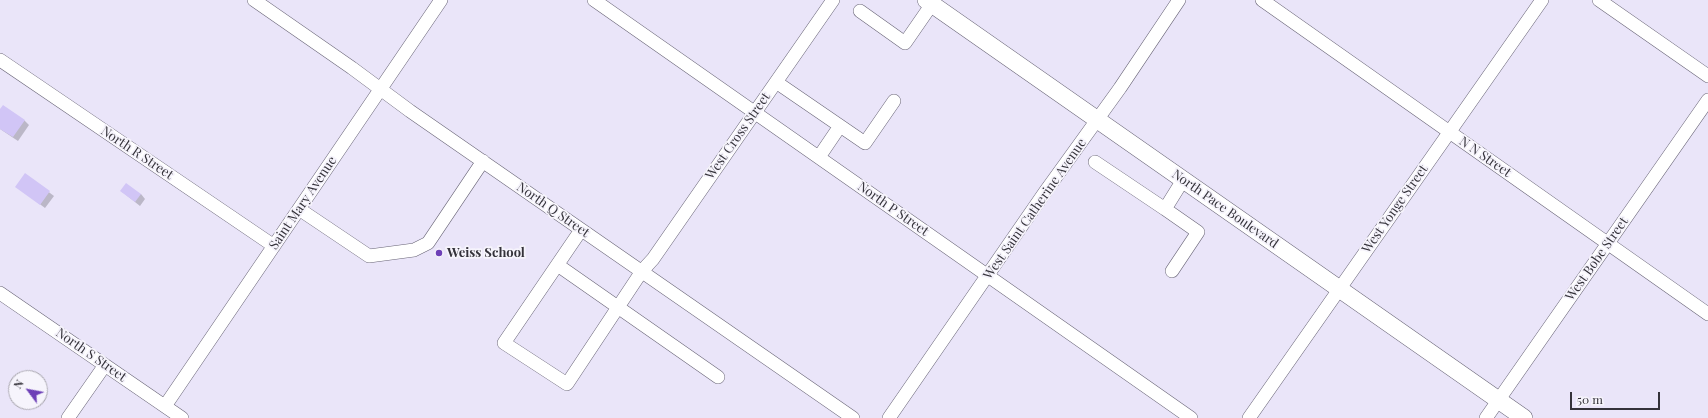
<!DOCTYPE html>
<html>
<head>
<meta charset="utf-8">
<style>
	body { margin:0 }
	#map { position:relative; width:1708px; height:418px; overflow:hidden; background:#eae5f9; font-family:"Playfair Display",serif }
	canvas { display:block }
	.north { position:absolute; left:8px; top:370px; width:40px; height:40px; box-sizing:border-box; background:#f6f4fc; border:1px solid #a8a6ae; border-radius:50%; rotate:302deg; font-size:11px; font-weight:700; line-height:16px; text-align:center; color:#34323a }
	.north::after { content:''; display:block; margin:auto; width:14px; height:18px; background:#6d3fb7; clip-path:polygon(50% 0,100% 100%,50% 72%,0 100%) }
	.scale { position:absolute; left:1570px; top:392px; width:90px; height:18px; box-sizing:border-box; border:2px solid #34323a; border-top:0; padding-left:5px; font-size:12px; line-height:14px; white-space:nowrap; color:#34323a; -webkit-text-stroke:3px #f6f4fc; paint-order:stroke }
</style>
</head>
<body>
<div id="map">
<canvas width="1708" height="418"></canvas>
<div class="north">N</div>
<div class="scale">50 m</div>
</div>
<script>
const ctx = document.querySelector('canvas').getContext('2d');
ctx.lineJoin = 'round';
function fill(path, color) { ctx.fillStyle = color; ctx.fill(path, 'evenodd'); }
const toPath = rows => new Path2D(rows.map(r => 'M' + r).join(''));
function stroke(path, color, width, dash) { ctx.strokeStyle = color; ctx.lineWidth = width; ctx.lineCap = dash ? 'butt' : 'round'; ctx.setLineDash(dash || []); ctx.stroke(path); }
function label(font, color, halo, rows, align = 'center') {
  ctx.font = font + ' "Playfair Display",serif'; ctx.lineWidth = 3.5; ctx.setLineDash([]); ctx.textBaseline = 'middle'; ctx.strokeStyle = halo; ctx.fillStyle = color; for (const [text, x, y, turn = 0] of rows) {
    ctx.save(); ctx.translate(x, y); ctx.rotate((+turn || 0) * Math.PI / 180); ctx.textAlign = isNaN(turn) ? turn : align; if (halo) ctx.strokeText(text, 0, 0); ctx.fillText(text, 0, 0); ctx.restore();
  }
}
const shadow = toPath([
	[0,111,24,120,29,125,18,141,0,129],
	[26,175,54,196,45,208,17,187],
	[121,191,141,194,145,199,140,206]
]);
const building = toPath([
	[3,105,25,120,13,137,0,129,0,109],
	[25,173,50,191,40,205,15,187],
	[126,183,141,194,135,202,120,191]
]);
const minor = toPath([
	[254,0,352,68,410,111,853,418],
	[594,0,1191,418],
	[1262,0,1708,314],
	[1599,0,1708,76],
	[860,11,905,43,932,4],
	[0,60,274,246],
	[776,82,865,143,894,101],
	[819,157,840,126],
	[1095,162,1165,209,1183,180],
	[299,209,369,256,414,250,428,243,483,161],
	[1165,209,1198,232,1172,271],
	[581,230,504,343,567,384,642,271,653,259,833,0],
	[559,266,718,377],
	[0,293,182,418],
	[165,406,441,0],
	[68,418,105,365],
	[889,418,1045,192,1120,88,1179,0],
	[1249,418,1542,0],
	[1486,418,1708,100]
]);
const major = toPath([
	[926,0,1524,418]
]);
const markers = [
	[439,253,4,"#6d3fb7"]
];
const streetNames = [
	["West Cross Street",738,136,-55],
	["North R Street",137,153,34],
	["N N Street",1485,157,35],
	["Saint Mary Avenue",303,203,-56],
	["North P Street",893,209,35],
	["West Saint Catherine Avenue",1035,209,-55],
	["North Pace Boulevard",1225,209,35],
	["West Yonge Street",1395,209,-55],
	["North Q Street",553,210,35],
	["West Bobe Street",1597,259,-55],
	["North S Street",91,355,35]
];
const poiNames = [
	["Weiss School",447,253]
];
fill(shadow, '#0003');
fill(building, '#d1c5f6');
stroke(minor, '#686476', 14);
stroke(major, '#686476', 18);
stroke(minor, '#fff', 13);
stroke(major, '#fff', 17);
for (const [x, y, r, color] of markers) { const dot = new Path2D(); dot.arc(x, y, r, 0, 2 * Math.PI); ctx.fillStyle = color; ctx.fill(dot); stroke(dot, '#f6f4fc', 1.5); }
label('13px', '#34323a', '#f6f4fc', streetNames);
label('bold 13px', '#34323a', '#f6f4fc', poiNames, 'left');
</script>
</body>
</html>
